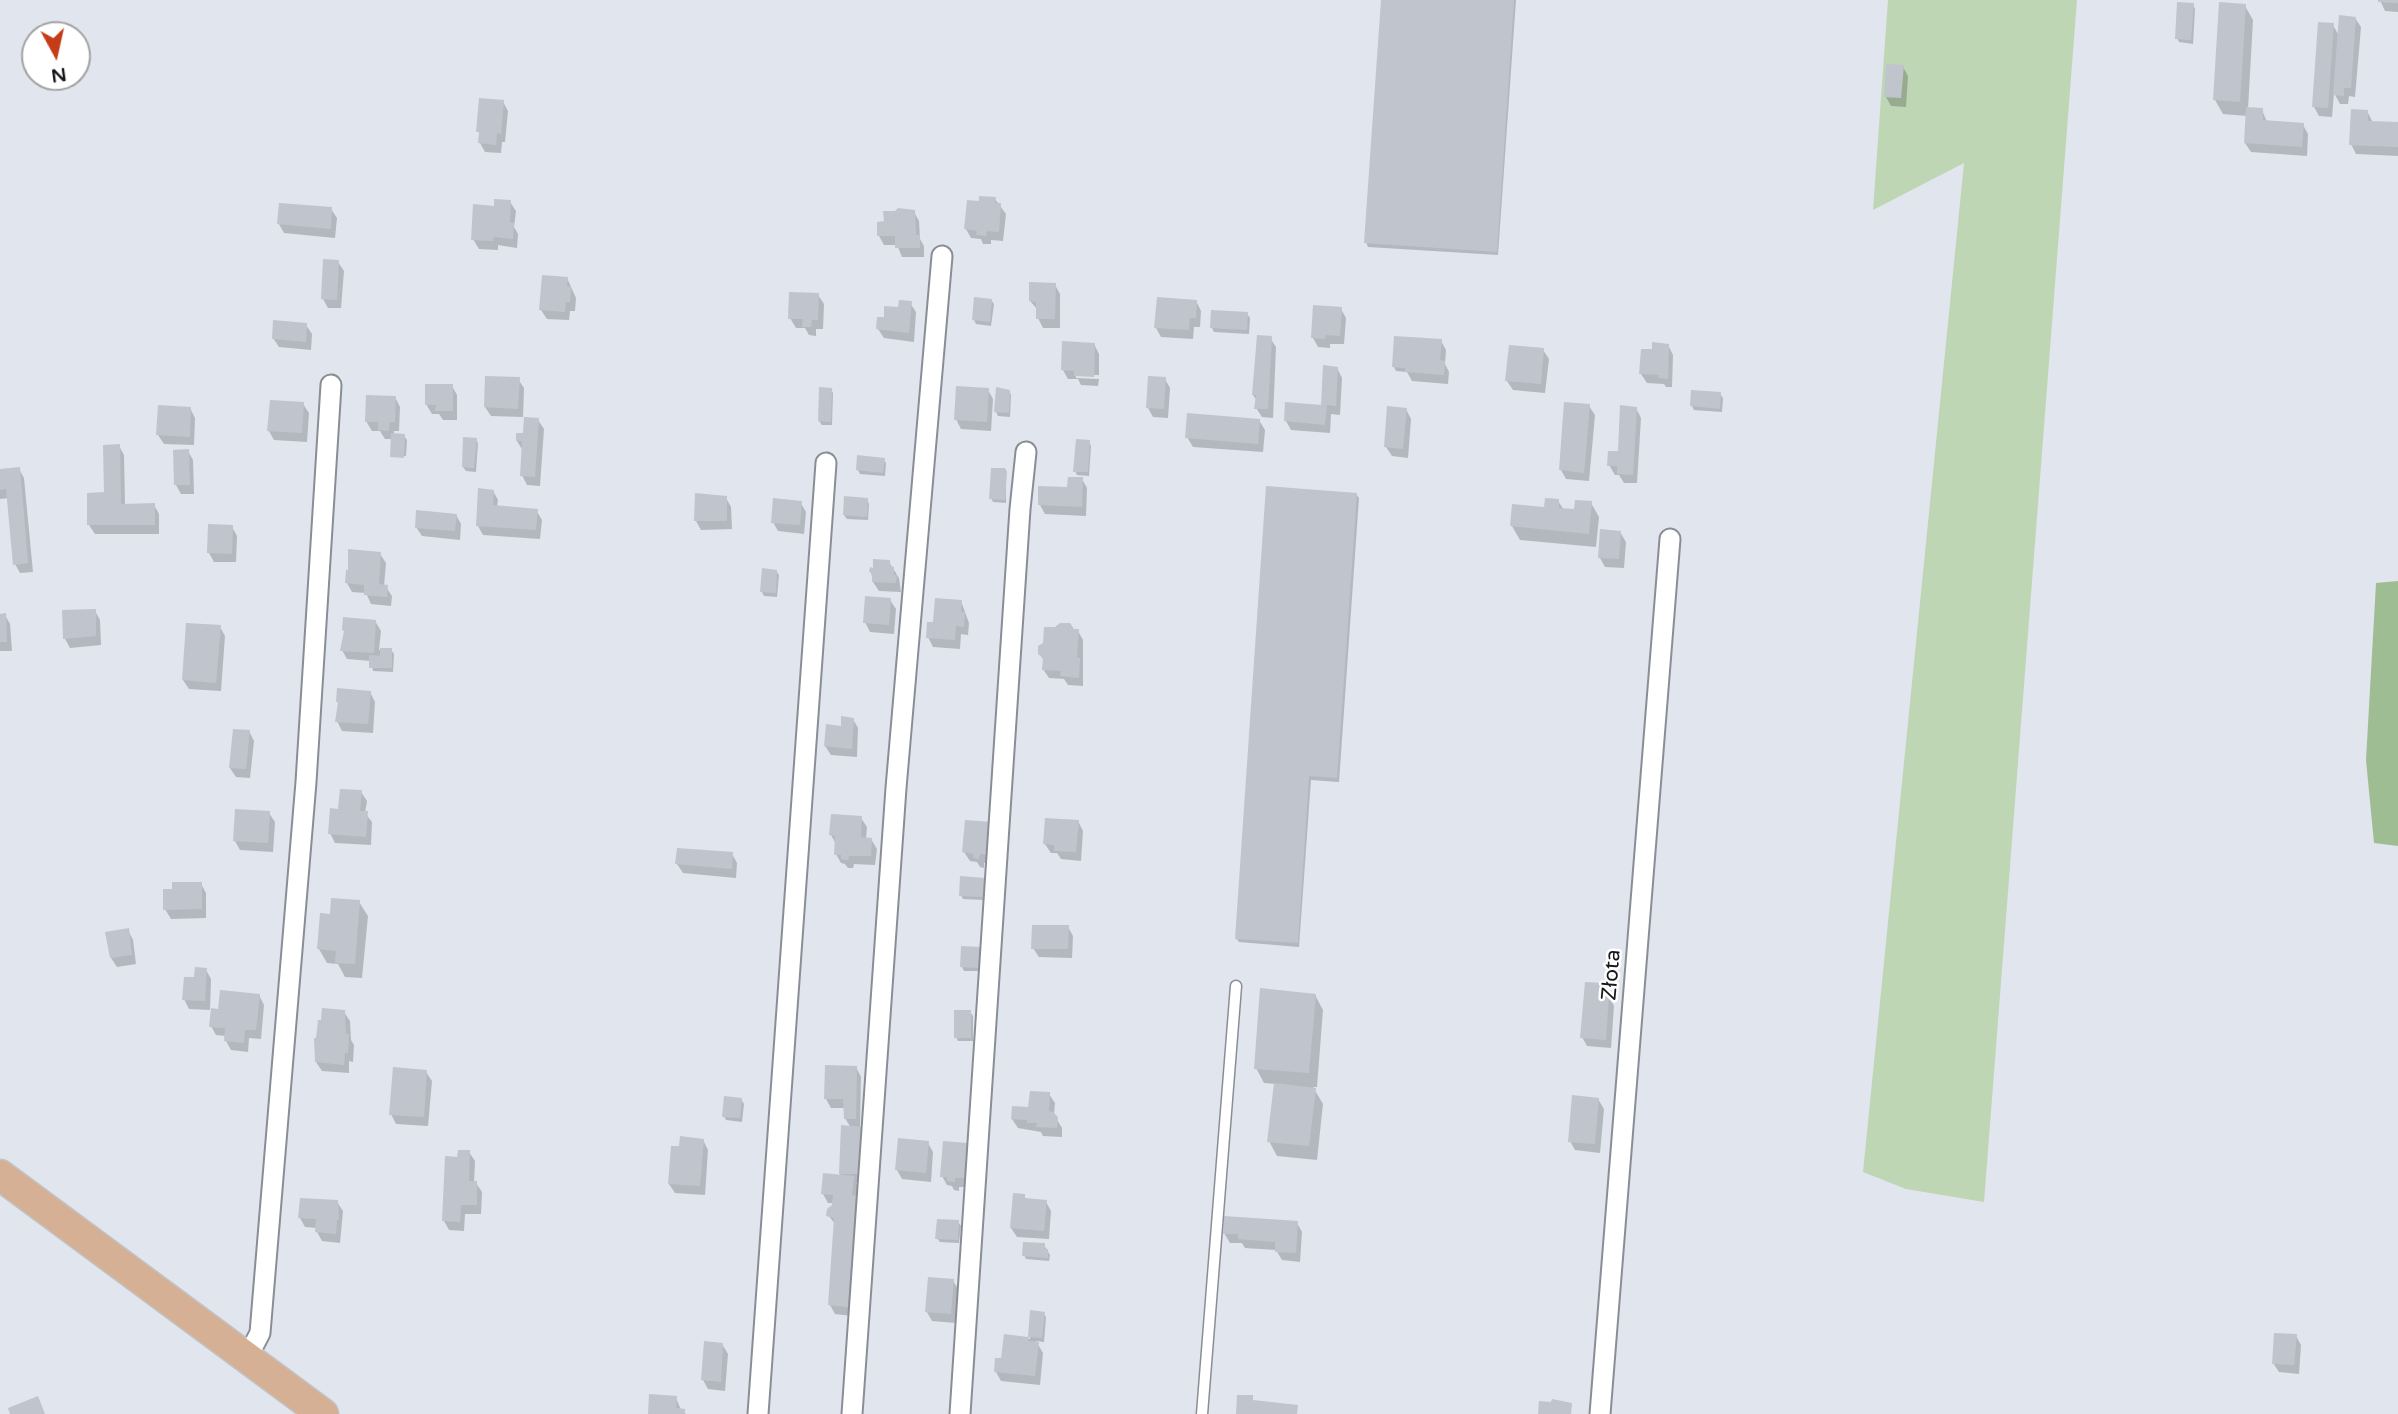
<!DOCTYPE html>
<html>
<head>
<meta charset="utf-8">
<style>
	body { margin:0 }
	#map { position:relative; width:2398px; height:1414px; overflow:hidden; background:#e0e5ee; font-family:"Varela Round",sans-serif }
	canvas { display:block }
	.north { position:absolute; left:21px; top:21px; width:70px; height:70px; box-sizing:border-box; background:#fff; border:2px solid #a2a3a4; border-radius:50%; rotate:172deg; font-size:19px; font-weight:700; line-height:28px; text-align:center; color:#16181b }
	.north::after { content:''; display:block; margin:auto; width:24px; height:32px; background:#c53c16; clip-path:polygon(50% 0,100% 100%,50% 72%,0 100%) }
</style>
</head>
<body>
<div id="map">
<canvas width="2398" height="1414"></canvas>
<div class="north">N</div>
</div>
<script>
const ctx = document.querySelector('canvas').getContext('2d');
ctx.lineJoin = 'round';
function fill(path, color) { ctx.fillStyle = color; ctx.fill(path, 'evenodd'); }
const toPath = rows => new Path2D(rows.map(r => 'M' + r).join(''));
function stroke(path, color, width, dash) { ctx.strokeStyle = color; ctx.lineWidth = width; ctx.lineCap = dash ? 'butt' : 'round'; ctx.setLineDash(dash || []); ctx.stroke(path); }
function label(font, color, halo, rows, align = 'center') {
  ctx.font = font + ' "Varela Round",sans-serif'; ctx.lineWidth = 5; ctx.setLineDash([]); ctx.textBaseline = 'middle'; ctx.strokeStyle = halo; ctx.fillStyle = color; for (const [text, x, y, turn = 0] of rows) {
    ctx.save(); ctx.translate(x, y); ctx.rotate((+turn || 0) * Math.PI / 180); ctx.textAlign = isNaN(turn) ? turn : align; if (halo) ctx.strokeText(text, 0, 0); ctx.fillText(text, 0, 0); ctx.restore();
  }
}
const green = toPath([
	[1888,0,2077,0,1984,1202,1906,1189,1863,1172,1964,163,1873,210]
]);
const forest = toPath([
	[2398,581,2398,846,2374,843,2366,760,2376,583]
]);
const shadow = toPath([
	[1383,0,1516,0,1498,255,1368,247,1366,242],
	[2380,0,2398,0,2398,12,2385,11],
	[2193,5,2195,9,2193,44,2179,42,2177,38],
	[2245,6,2253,20,2248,109,2262,110,2267,122,2303,125,2308,134,2307,156,2251,152,2245,143,2247,116,2223,114,2215,100],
	[2355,18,2361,27,2355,97,2349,96,2348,104,2340,104,2334,93,2332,117,2319,116,2314,107,2333,25,2339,36],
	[1903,67,1908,76,1906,107,1891,106,1886,97],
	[503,102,508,111,505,142,502,142,501,153,485,152,480,143,481,136,478,131],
	[2367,111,2373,123,2398,124,2398,156,2356,154,2351,144],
	[995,199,1006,214,1003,241,991,240,991,244,983,244,981,239,971,238,966,229,981,203],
	[510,202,516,211,514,227,518,234,517,248,498,245,498,250,479,249,473,239,495,207],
	[331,209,337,218,335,238,284,233,279,224],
	[914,212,919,221,920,239,924,246,924,257,902,257,897,245,884,245,879,236],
	[338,262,344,271,341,308,328,308,323,299],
	[567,278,576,298,575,311,570,311,569,320,547,319,541,310],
	[1055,285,1060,294,1060,328,1043,328,1038,318,1038,310,1030,301],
	[818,295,824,304,823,329,816,329,816,336,809,335,805,328,796,328,790,318],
	[991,300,994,304,991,326,976,324,974,320],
	[1196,301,1201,311,1200,327,1194,327,1193,339,1161,337,1156,328],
	[910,303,916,312,914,342,884,338,878,329,885,319],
	[1341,309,1346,318,1344,344,1330,344,1330,348,1318,347,1313,338],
	[1247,314,1250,318,1249,334,1214,332,1212,328],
	[306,325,312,334,311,350,279,347,273,338],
	[1270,338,1276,347,1273,418,1262,417,1256,408,1257,401,1253,395],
	[1441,341,1446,350,1445,364,1449,372,1448,384,1412,381,1407,372,1396,371,1394,367],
	[1094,344,1099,354,1099,375,1076,375,1076,378,1099,379,1098,386,1081,385,1078,379,1068,379,1063,370],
	[1668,345,1673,355,1672,387,1666,387,1664,384,1647,383,1641,374],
	[1543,350,1549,359,1545,393,1513,390,1507,381],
	[1337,368,1342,378,1340,415,1331,414,1330,433,1291,430,1286,421,1323,407],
	[518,379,524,388,523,417,491,416,485,407],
	[1165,379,1170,388,1168,418,1153,417,1148,408],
	[452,386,457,395,457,420,443,420,439,414,432,414,426,404],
	[831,389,833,393,832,425,822,425,819,421],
	[988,390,993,399,991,431,961,429,956,419],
	[1009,391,1011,395,1010,417,998,416,996,412],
	[1720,394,1723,398,1722,412,1694,410,1692,406],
	[395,397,400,407,399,431,394,431,394,435,404,436,407,440,406,456,391,455,392,439,385,439,380,431,372,431,366,421],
	[303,404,309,413,307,442,274,440,269,431],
	[1589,406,1595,415,1589,481,1566,479,1561,470],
	[190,408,195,418,194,445,164,444,158,435],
	[1636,408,1641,418,1637,483,1624,483,1619,475,1615,475,1609,465,1620,453],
	[1406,409,1411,419,1408,458,1392,456,1386,447],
	[538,420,544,429,540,486,527,485,522,475,523,451,517,441],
	[1259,420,1265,430,1263,452,1193,447,1187,437],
	[475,439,478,443,476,472,466,471,463,467],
	[1089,442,1091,446,1089,476,1077,475,1075,471],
	[119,446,124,455,125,505,154,505,159,514,159,534,95,534,89,525,106,494],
	[188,451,193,460,194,494,181,494,176,485],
	[883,459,886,463,885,476,860,474,858,470],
	[19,469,24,478,33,572,20,573,15,564,9,498,0,499,0,471],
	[1006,474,1006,503,993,502,991,498],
	[1082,479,1087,488,1086,516,1045,514,1040,505,1069,489],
	[493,491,498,500,497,507,536,510,542,520,540,539,483,535,478,526],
	[1356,494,1359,498,1339,782,1311,780,1299,947,1239,942,1236,938],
	[726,498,731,507,732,529,701,530,696,521],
	[867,500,869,504,868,520,847,519,844,515],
	[1558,501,1564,510,1576,511,1591,503,1599,517,1596,547,1520,540,1512,526],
	[800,502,806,512,804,534,778,531,773,522],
	[456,515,461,524,460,540,422,536,416,527],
	[232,527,237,536,236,562,214,562,209,553],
	[1620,532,1626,542,1624,568,1605,567,1600,558],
	[380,554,386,563,384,586,386,587,392,596,391,606,371,604,366,593,352,592,347,583],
	[889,562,899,578,901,592,879,591,873,582,871,572],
	[776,571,779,575,777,597,764,596,762,592],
	[890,600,896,609,894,634,870,632,865,622],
	[961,601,969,623,968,635,961,634,960,649,933,647,928,637,934,624],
	[95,611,100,620,101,645,70,648,65,639],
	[0,615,5,615,10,624,12,651,0,651],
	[375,621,381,631,379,650,391,650,394,654,393,672,373,671,371,661,347,659,342,650,345,639],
	[220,627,225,636,221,691,189,689,183,680],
	[1074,630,1078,631,1083,640,1083,686,1068,685,1064,679,1049,678,1043,669,1044,661,1039,653],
	[370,692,375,702,373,733,342,731,337,721],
	[853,719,858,728,857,757,831,755,825,746],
	[249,731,254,741,250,778,236,777,230,768],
	[361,792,367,801,365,813,372,822,371,845,335,843,330,833],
	[269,813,275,822,273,852,240,850,235,841],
	[861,818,867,827,866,839,871,839,877,849,875,865,854,864,853,868,848,868,845,864,841,863,836,854,836,844,831,835],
	[1078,821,1083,831,1081,861,1061,859,1057,853,1051,853,1045,844],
	[996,833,994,863,984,863,984,868,980,867,977,862,970,861,964,852],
	[732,854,737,863,736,878,683,873,677,864],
	[984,879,986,883,985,900,963,899,961,895],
	[201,884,206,893,206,918,171,919,165,909],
	[359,902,368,916,362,978,345,977,338,964,327,963,319,949],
	[1068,927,1073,936,1072,958,1039,957,1033,948],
	[128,930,133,940,136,964,117,967,111,958],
	[980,949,982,953,981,971,964,971,962,967],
	[206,970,211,979,210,1010,220,1011,259,995,264,1005,261,1039,249,1038,248,1052,231,1050,226,1041,226,1036,216,1035,211,1026,212,1010,189,1009,184,999,196,979],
	[1603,985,1614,1006,1611,1048,1587,1046,1582,1037],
	[1315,995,1323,1010,1317,1087,1313,1087,1323,1104,1317,1160,1277,1156,1269,1141,1276,1084,1264,1083,1256,1068],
	[344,1012,350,1021,351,1040,354,1045,353,1062,349,1061,349,1073,322,1071,316,1062],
	[970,1012,973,1016,973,1041,958,1041,956,1037],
	[856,1067,861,1077,860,1128,866,1183,856,1183,858,1187,857,1200,860,1207,852,1316,835,1314,830,1305,836,1225,828,1215,834,1203,828,1203,823,1194,840,1177,843,1127,851,1128,845,1118,845,1108,831,1108,826,1099],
	[426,1072,432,1081,428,1126,396,1124,391,1114],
	[1049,1094,1055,1103,1054,1115,1062,1128,1062,1137,1043,1136,1041,1132,1018,1128,1012,1119],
	[741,1099,744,1104,742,1122,726,1120,724,1116],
	[1598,1099,1604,1109,1600,1153,1575,1150,1570,1141],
	[703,1140,708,1150,705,1195,675,1193,669,1184],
	[928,1143,933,1152,931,1182,902,1179,897,1170],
	[966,1145,972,1154,969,1187,959,1187,959,1191,954,1190,952,1186,947,1185,942,1176],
	[469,1152,475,1161,474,1183,476,1183,482,1192,481,1214,465,1214,464,1231,449,1230,444,1221,459,1159],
	[1024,1196,1027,1200,1046,1202,1051,1211,1049,1239,1017,1237,1011,1228],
	[337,1202,343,1211,340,1243,322,1241,317,1232,317,1228,305,1227,300,1218],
	[958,1222,961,1226,959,1243,940,1242,937,1238],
	[1297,1223,1302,1232,1300,1262,1282,1260,1276,1250,1245,1248,1242,1243,1230,1243,1224,1233],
	[1044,1245,1050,1255,1049,1261,1026,1259,1024,1255],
	[953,1281,959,1290,956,1323,932,1321,927,1312],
	[1032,1312,1043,1313,1046,1317,1044,1342,1036,1341,1043,1353,1040,1385,1001,1381,996,1372,1003,1360,1005,1336,1030,1339],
	[2296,1336,2301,1345,2299,1374,2279,1372,2273,1363],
	[722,1344,728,1354,725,1391,708,1389,703,1380],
	[676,1398,681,1410,686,1414,649,1414]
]);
const building = toPath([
	[1381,0,1514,0,1497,252,1364,243],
	[2378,0,2398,0,2398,3,2378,2],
	[2177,2,2194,3,2191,40,2175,39],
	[2219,2,2246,4,2240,102,2213,100],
	[2339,15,2356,17,2351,88,2344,88,2344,96,2333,95],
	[2318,22,2334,23,2328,108,2312,107],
	[1886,64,1904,65,1901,98,1884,97],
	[479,98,504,100,501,134,497,133,496,145,478,143,479,132,476,132],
	[2246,107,2263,108,2263,120,2304,123,2302,147,2244,143],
	[2351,109,2368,110,2368,121,2398,122,2398,147,2349,145],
	[979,196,996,197,995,203,1001,203,999,232,987,231,986,236,976,235,977,231,964,229,967,200,979,201],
	[494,199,511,200,510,222,514,223,513,239,494,237,493,241,471,240,473,204,494,206],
	[279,203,332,207,331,229,277,224],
	[898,208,915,210,916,235,920,235,920,248,895,248,895,236,877,236,877,222,884,221,883,211,895,211],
	[323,259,339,260,337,300,321,299],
	[542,275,568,277,567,286,571,287,570,302,566,302,565,312,539,310],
	[1029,282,1056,283,1055,319,1036,319,1036,302,1029,301],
	[789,292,819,293,818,320,812,320,811,327,802,327,803,319,788,319],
	[974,297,992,299,990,322,972,320],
	[1157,297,1197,300,1196,318,1190,318,1189,330,1154,328],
	[899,300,912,301,909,333,876,329,877,317,884,317,884,306,898,307],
	[1313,305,1342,307,1340,336,1326,335,1325,339,1311,338],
	[1211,310,1248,312,1247,330,1210,328],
	[273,320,307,323,306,342,272,339],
	[1257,335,1272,336,1268,409,1254,409,1256,395,1252,395],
	[1394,336,1442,339,1440,360,1445,361,1444,375,1405,372,1405,368,1392,367],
	[1062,341,1095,343,1094,377,1074,376,1074,371,1061,370],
	[1652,342,1669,344,1668,379,1658,378,1659,375,1639,374,1641,349,1652,349],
	[1509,345,1544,348,1541,384,1505,381],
	[1323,365,1338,367,1336,406,1327,405,1325,425,1284,421,1285,402,1321,405],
	[485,376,520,377,518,409,484,407],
	[1148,376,1166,377,1164,409,1146,408],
	[425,384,453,384,453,411,435,411,436,405,425,405],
	[956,386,989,388,987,422,954,420],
	[819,387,832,388,831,422,818,421],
	[996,387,1010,390,1009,413,994,412],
	[1691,390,1721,392,1720,409,1690,406],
	[366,395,396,396,395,422,390,422,389,431,378,430,378,422,365,422],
	[270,400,304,402,302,433,267,431],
	[1564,402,1590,404,1584,473,1559,470],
	[158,405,191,407,190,437,156,435],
	[1620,405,1637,407,1633,475,1617,474,1617,466,1607,466,1608,451,1618,451],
	[1387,406,1407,408,1403,449,1384,447],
	[1187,413,1260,419,1258,444,1185,438],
	[524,417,539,418,535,477,520,476,522,441,516,441,516,433,523,433],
	[391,433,405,434,404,458,390,457],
	[463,437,477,438,474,468,462,467],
	[1076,439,1090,440,1088,472,1073,472],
	[120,444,121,504,155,503,155,525,87,525,87,493,104,492,103,445],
	[189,449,190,485,174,485,173,450],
	[857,455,885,458,883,473,856,470],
	[20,467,28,563,13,565,6,489,0,490,0,469],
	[991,468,1005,468,1007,472,1005,500,989,499],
	[1068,477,1083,477,1082,507,1038,505,1038,486,1067,487],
	[1266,486,1357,493,1337,778,1309,776,1298,943,1235,939],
	[478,488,494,490,493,505,538,509,536,530,476,526],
	[695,493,727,496,727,521,694,521],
	[844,496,868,498,867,517,843,515],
	[773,498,802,501,800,525,771,523],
	[1545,498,1559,499,1559,508,1574,509,1575,500,1592,501,1589,534,1510,526,1512,504,1544,507],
	[416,510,457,514,455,531,415,528],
	[208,524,233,525,232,554,207,553],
	[1600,529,1621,531,1619,559,1598,558],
	[348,549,381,552,379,584,388,585,387,597,364,595,364,585,345,583,346,570,348,570],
	[873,559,890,560,890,566,894,567,894,575,897,575,896,583,872,582,872,573,869,572,870,567,873,568],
	[762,568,777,570,776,593,760,592],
	[865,596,891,598,889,625,863,623],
	[935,598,962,600,961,612,965,612,964,627,956,626,955,640,926,638,927,622,933,622],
	[96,609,96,636,63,639,62,610],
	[6,613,7,642,0,642,0,614],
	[343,617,376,620,374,653,340,651,344,631,342,630],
	[186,623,221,625,216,683,182,680],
	[1060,623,1070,623,1074,629,1079,629,1077,658,1080,658,1079,678,1060,676,1061,671,1042,670,1043,658,1038,654,1038,646,1043,643,1044,627,1055,627],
	[380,648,392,648,392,668,369,668,369,655,380,656],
	[337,688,371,691,368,724,335,722,338,702,336,702],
	[841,716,854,718,852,749,824,746,826,724,841,726],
	[233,729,250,730,246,769,229,768],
	[340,789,362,790,360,811,368,811,366,837,328,834,330,808,338,809],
	[235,809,270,811,268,843,233,841],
	[831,814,862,816,861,837,872,838,871,856,849,856,848,860,841,859,841,855,834,855,835,836,829,835],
	[1045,818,1079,820,1076,852,1054,851,1054,845,1043,844],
	[965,820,992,822,989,855,980,854,979,859,973,858,973,854,962,852],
	[677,848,733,852,732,869,675,864],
	[960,876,985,878,984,897,959,896],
	[172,882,202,882,202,909,163,910,163,889,172,889],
	[331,898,360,900,355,964,335,963,336,951,317,949,320,913,330,914],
	[1032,925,1069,925,1068,949,1031,949],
	[129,928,132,955,110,958,105,932],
	[961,946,981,947,980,968,960,967],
	[195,967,207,968,205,1001,182,1000,184,977,194,977],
	[1585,982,1604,983,1603,994,1609,995,1606,1040,1580,1038],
	[1260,988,1316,994,1309,1073,1254,1069],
	[220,990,260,994,256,1030,245,1030,244,1043,224,1041,225,1028,209,1027,211,1008,218,1009],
	[322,1008,345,1010,346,1034,349,1034,348,1053,345,1053,344,1065,315,1062,314,1038,316,1038,318,1020,321,1020],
	[954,1010,971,1010,971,1038,954,1038],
	[825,1065,857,1066,856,1119,844,1119,843,1099,824,1099],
	[393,1067,427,1070,424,1117,389,1115],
	[1274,1083,1316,1088,1309,1146,1267,1142],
	[1030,1091,1050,1092,1049,1111,1053,1112,1058,1117,1057,1128,1036,1127,1037,1123,1027,1123,1027,1120,1011,1119,1012,1106,1028,1107],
	[1572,1095,1599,1098,1595,1144,1568,1142],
	[724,1096,742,1098,740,1118,722,1117],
	[841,1125,864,1127,862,1174,839,1174],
	[680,1136,704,1139,700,1186,668,1184,671,1146,679,1146],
	[898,1138,929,1141,926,1173,895,1170],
	[943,1141,967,1143,965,1178,955,1178,955,1182,947,1181,947,1177,940,1177],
	[458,1150,470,1150,469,1181,477,1181,477,1205,461,1205,460,1222,442,1221,445,1156,457,1157],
	[823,1173,854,1176,852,1195,856,1196,848,1307,828,1305,834,1218,826,1216,827,1209,832,1205,833,1195,821,1194],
	[1013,1193,1025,1194,1025,1198,1047,1200,1044,1231,1010,1228],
	[300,1198,338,1200,339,1220,337,1220,336,1234,315,1232,316,1219,298,1218],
	[1224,1216,1298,1221,1296,1253,1275,1252,1275,1242,1238,1239,1238,1234,1223,1234],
	[937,1219,959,1220,958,1240,935,1239],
	[1023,1242,1045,1243,1045,1249,1048,1249,1048,1258,1022,1256],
	[928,1277,954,1279,951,1314,925,1312],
	[1030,1310,1045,1312,1042,1338,1029,1337,1028,1341,1039,1342,1035,1376,994,1372,995,1358,1001,1358,1004,1334,1028,1337],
	[2274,1333,2297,1334,2294,1365,2272,1364],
	[704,1341,723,1343,721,1382,701,1380],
	[649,1394,677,1396,676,1408,685,1409,685,1414,648,1414],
	[1237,1395,1253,1395,1253,1400,1298,1405,1297,1414,1236,1414],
	[38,1396,45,1414,10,1414,8,1408],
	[1552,1399,1572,1403,1571,1414,1538,1414,1539,1401,1551,1402]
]);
const lane = toPath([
	[1202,1414,1236,986]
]);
const street = toPath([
	[247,1358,260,1333,306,782,331,385],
	[758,1414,826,463],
	[852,1414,896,788,942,256],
	[960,1414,1020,509,1026,452],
	[1600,1414,1670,539]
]);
const primary = toPath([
	[0,1175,323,1414]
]);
const streetNames = [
	["Złota",1612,975,-85]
];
fill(green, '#bed6b4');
fill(forest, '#9fbd93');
fill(shadow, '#0003');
fill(building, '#c0c4cd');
stroke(lane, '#898e96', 13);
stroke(street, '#898e96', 23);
stroke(primary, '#c2c3c4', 33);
stroke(lane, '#fff', 10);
stroke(street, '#fff', 19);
stroke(primary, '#d6b095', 30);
label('21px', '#16181b', '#fff', streetNames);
</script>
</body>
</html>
